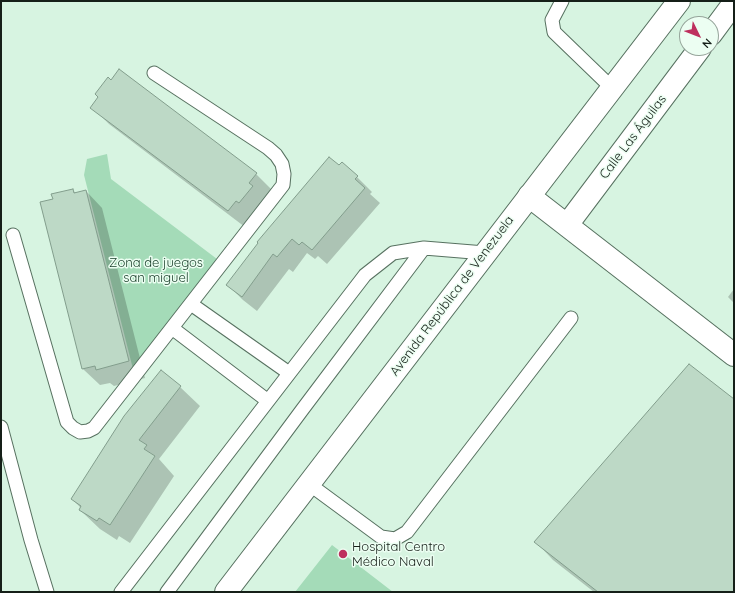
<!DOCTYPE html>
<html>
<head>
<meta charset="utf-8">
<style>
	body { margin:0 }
	#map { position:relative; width:735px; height:593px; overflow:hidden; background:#d7f4e1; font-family:Quicksand,sans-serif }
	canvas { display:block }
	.frame { position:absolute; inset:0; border:2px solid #151f18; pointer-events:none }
	.north { position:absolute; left:679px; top:16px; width:40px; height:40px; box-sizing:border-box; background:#ecfef2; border:1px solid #96a59b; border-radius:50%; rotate:133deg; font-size:11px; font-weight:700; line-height:16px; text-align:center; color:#151f18 }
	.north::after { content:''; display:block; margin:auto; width:14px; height:18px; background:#be305e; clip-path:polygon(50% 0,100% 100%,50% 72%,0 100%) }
</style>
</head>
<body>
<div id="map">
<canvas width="735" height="593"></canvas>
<div class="frame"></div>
<div class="north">N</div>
</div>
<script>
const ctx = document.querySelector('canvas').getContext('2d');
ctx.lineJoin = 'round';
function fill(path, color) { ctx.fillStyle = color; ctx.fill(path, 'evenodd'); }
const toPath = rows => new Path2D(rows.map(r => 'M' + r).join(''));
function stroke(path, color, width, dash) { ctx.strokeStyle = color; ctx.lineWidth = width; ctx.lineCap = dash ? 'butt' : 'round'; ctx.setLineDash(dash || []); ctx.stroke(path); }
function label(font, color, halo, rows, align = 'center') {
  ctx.font = font + ' Quicksand,sans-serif'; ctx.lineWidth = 3; ctx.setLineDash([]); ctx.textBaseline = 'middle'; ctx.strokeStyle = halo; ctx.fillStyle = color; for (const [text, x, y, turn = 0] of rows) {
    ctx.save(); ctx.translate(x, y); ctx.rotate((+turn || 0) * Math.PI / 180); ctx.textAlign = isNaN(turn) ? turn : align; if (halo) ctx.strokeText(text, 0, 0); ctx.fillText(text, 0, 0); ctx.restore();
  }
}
const green = toPath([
	[107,154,111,179,221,262,134,373,84,175,87,159],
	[332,545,393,592,295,592]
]);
const shadow = toPath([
	[92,107,256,174,273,191,245,227,109,124],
	[339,167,357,177,372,192,370,194,380,203,327,264,318,256,315,259,307,253,293,272,289,269,257,311,243,300,228,285],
	[72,190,76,193,86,191,102,208,145,378,114,386,110,383,100,385,83,369,54,199],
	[734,289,734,303,728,297],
	[180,387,200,406,159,459,174,476,130,543,119,536,117,540,100,529,80,510,81,508,72,499],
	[734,401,734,592,594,592,553,560,536,542]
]);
const building = toPath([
	[119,69,257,173,249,183,253,186,239,203,236,201,228,211,90,108,98,97,95,94,108,77,111,80,119,69],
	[329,157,339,165,342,162,358,176,355,179,365,188,312,250,302,242,299,245,292,239,277,257,273,254,242,297,226,285,258,243,257,242,329,157],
	[73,189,74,193,86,190,129,361,96,370,95,366,82,369,40,202,53,199,51,194,73,189],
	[689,364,734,399,734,592,598,592,534,542,689,364],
	[161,370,181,386,139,440,147,445,144,449,155,456,110,525,99,518,97,521,79,510,81,506,71,499,124,416,161,370]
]);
const service = toPath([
	[562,1,552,20,554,32,612,88],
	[13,235,67,422,73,428,80,432,88,431,94,428,283,185,284,174,282,164,276,155,268,148,154,73],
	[191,304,289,373],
	[172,328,268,401],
	[1,427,31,540,47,592],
	[309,484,381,537,395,539,407,532,571,318],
	[121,592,365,275,393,253,424,248,485,253],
	[167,592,302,410,424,248]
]);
const minor = toPath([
	[711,34,734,3],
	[529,196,734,355],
	[567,225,700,48]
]);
const primary = toPath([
	[226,592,679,1]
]);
const markers = [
	[343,554,5,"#be305e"]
];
const streetNames = [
	["Calle Las Águilas",633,137,-53],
	["Avenida República de Venezuela",452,296,-53]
];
const parkNames = [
	["Zona de juegos",156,263],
	["san miguel",156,278]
];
const poiNames = [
	["Hospital Centro",352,547],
	["Médico Naval",352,562]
];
fill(green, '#a4dbb8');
fill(shadow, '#0003');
fill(building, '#bdd9c6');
stroke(building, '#829d8c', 1);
stroke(service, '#577160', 15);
stroke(minor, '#577160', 24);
stroke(primary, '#577160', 24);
stroke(service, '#fff', 13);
stroke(minor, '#fff', 22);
stroke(primary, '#fff', 22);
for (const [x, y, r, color] of markers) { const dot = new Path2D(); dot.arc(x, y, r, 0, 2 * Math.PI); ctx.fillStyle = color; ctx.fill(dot); stroke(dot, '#ecfef2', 1.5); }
label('13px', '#151f18', '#ecfef2', streetNames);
label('13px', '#133924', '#ecfef2', parkNames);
label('13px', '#151f18', '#ecfef2', poiNames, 'left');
</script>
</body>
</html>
